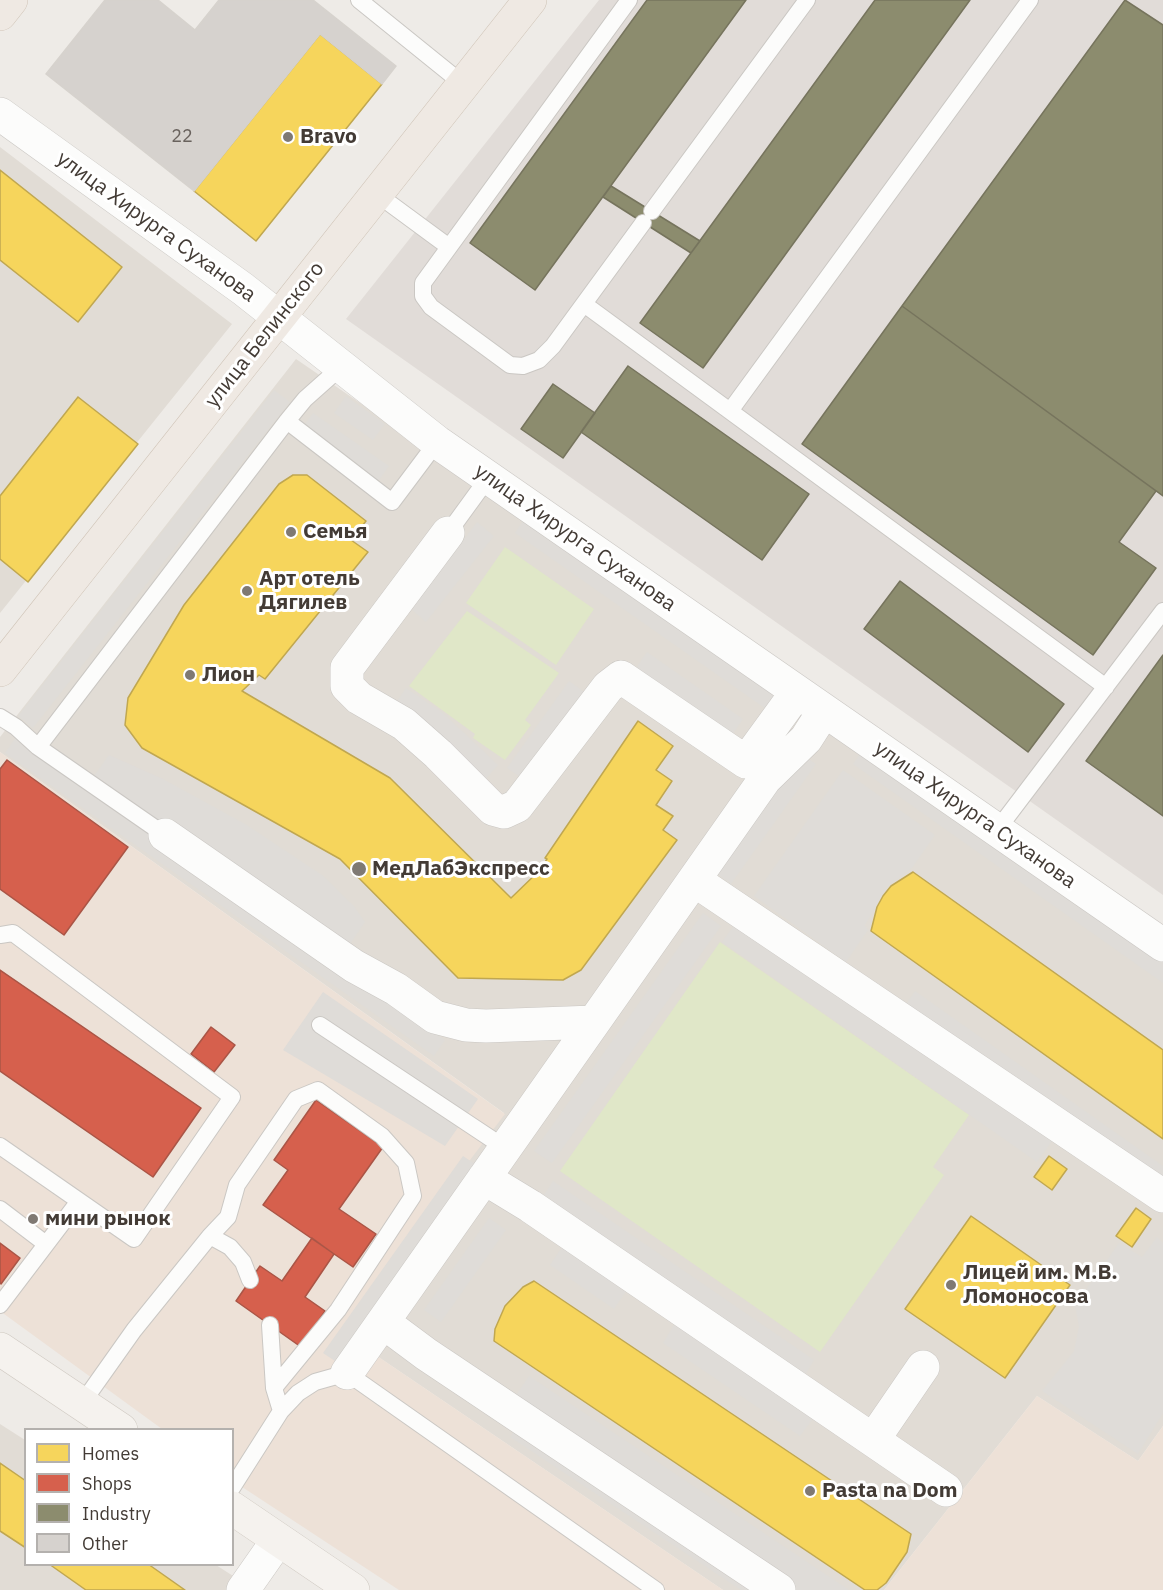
<!DOCTYPE html>
<html>
<head>
<meta charset="utf-8">
<style>
	body { margin:0 }
	#map { position:relative; width:1163px; height:1590px; overflow:hidden; background:#eeebe7; font-family:"IBM Plex Sans",sans-serif }
	canvas { display:block }
	.legend { position:absolute; left:24px; top:1428px; width:210px; height:138px; box-sizing:border-box; background:#fff; border:2px solid #b4b1ae; margin:0; padding:8px 10px; list-style:none; font-size:18px; color:#433b35 }
	.legend li { display:flex; align-items:center; gap:12px; height:30px }
	.legend b { width:30px; border:2px solid #b4b1ae }
</style>
</head>
<body>
<div id="map">
<canvas width="1163" height="1590"></canvas>
<ul class="legend">
<li><b style="height:16px;background:#f6d55c"></b>Homes</li>
<li><b style="height:16px;background:#d6604d"></b>Shops</li>
<li><b style="height:16px;background:#8c8c6e"></b>Industry</li>
<li><b style="height:16px;background:#d6d2ce"></b>Other</li>
</ul>
</div>
<script>
const ctx = document.querySelector('canvas').getContext('2d');
ctx.lineJoin = 'round';
function fill(path, color) { ctx.fillStyle = color; ctx.fill(path, 'evenodd'); }
const toPath = rows => new Path2D(rows.map(r => 'M' + r).join(''));
function stroke(path, color, width, dash) { ctx.strokeStyle = color; ctx.lineWidth = width; ctx.lineCap = dash ? 'butt' : 'round'; ctx.setLineDash(dash || []); ctx.stroke(path); }
function label(font, color, halo, rows, align = 'center') {
  ctx.font = font + ' "IBM Plex Sans",sans-serif'; ctx.lineWidth = 6; ctx.setLineDash([]); ctx.textBaseline = 'middle'; ctx.strokeStyle = halo; ctx.fillStyle = color; for (const [text, x, y, turn = 0] of rows) {
    ctx.save(); ctx.translate(x, y); ctx.rotate((+turn || 0) * Math.PI / 180); ctx.textAlign = isNaN(turn) ? turn : align; if (halo) ctx.strokeText(text, 0, 0); ctx.fillText(text, 0, 0); ctx.restore();
  }
}
const residential = toPath([
	[0,147,232,324,0,613],
	[296,359,1163,955,1163,1426,1138,1461,1037,1396,884,1590,723,1590,340,1331,504,1113,0,752,0,737],
	[0,1424,25,1440,26,1564,216,1565,255,1590,0,1590]
]);
const commercial = toPath([
	[0,752,505,1114,340,1331,723,1590,399,1590,233,1481,232,1430,162,1429,0,1311],
	[1037,1396,1138,1461,1163,1426,1163,1590,884,1590]
]);
const industrial = toPath([
	[599,0,1163,0,1163,895,346,319]
]);
const green = toPath([
	[505,547,594,609,556,665,466,603],
	[467,611,559,673,525,720,531,725,505,760,473,738,475,734,409,686],
	[720,942,969,1115,933,1167,944,1175,820,1352,560,1171]
]);
const parking = toPath([
	[274,390,290,402,33,728,18,716],
	[346,396,385,424,373,440,334,413],
	[313,413,389,466,377,483,301,429],
	[526,516,797,707,786,723,515,533],
	[477,522,494,536,426,622,411,609],
	[647,652,743,719,732,735,636,668],
	[569,681,587,694,525,780,507,768],
	[406,688,443,713,498,765,484,781,395,704],
	[16,737,86,787,109,755,163,779,245,824,322,875,353,905,365,922,337,963,445,1040,434,1056,5,753],
	[864,748,1163,958,1163,983,853,764],
	[801,754,816,764,731,884,716,873],
	[843,770,935,835,912,868,888,886,865,925,868,930,846,962,754,896],
	[703,913,721,926,552,1163,534,1151],
	[735,924,887,1031,915,991,1163,1166,1163,1197,1062,1127,1037,1162,722,942],
	[323,992,478,1099,445,1146,283,1050],
	[463,1156,481,1168,341,1365,323,1353],
	[553,1181,814,1360,804,1377,831,1395,800,1436,663,1343,677,1320,629,1287,614,1309,550,1265,578,1223,542,1198],
	[489,1218,506,1230,441,1322,424,1310],
	[1157,1237,1163,1243,1163,1413,1138,1454,1042,1391,1074,1351,1079,1326,1075,1305,1119,1243,1142,1257],
	[529,1376,849,1590,741,1590,510,1437,529,1408,514,1398]
]);
const homes = toPath([
	[320,34,382,84,256,241,194,191,320,34],
	[0,170,122,267,78,322,0,260,0,170],
	[78,397,138,444,28,582,0,559,0,496,78,397],
	[293,475,307,475,366,521,351,540,368,552,265,679,259,675,242,691,390,778,511,898,541,869,547,859,545,858,638,721,673,746,656,770,672,781,656,805,673,816,663,830,677,840,581,970,563,980,458,978,340,859,142,748,125,725,128,698,184,605,279,484,293,475],
	[913,872,1163,1050,1163,1139,871,931,877,907,883,896,891,886,913,872],
	[1049,1156,1067,1169,1052,1190,1034,1177,1049,1156],
	[1136,1208,1151,1219,1132,1247,1116,1236,1136,1208],
	[971,1216,1070,1285,1005,1378,905,1309,971,1216],
	[534,1281,911,1534,907,1552,886,1583,877,1590,865,1590,494,1341,495,1329,505,1306,523,1287,534,1281],
	[0,1463,26,1481,26,1548,0,1531,0,1463],
	[49,1564,148,1564,185,1590,86,1590,49,1564]
]);
const shops = toPath([
	[7,760,128,847,64,935,0,889,0,769,7,760],
	[0,970,201,1108,153,1177,0,1071,0,970],
	[211,1027,235,1045,214,1072,191,1054,211,1027],
	[316,1100,383,1147,339,1209,376,1234,353,1267,263,1205,288,1170,274,1160,316,1100],
	[312,1238,334,1254,305,1297,325,1311,301,1347,236,1301,260,1266,282,1281,312,1238],
	[0,1243,20,1258,1,1284,0,1283,0,1243]
]);
const industry = toPath([
	[647,0,746,0,535,290,470,243,647,0],
	[875,0,970,0,703,368,640,323,875,0],
	[1125,0,1163,25,1163,496,902,306,1125,0],
	[611,186,700,241,691,253,603,197,611,186],
	[902,306,1156,491,1119,542,1156,568,1093,655,802,444,902,306],
	[628,366,809,494,762,560,581,432,628,366],
	[553,384,595,413,563,458,521,429,553,384],
	[900,581,1064,704,1028,752,864,629,900,581],
	[1163,655,1163,816,1086,761,1163,655]
]);
const building = toPath([
	[105,0,158,0,195,30,219,0,313,0,396,66,382,84,320,34,194,191,46,74,105,0]
]);
const service = toPath([
	[359,0,463,84],
	[629,0,423,283,423,296,431,307,510,365,523,366,539,360,553,346,643,223],
	[377,194,449,247],
	[652,211,807,0],
	[584,304,1106,687],
	[730,411,1030,0],
	[287,421,392,502,437,442],
	[448,533,488,478],
	[0,717,16,727,38,747,165,835],
	[38,747,287,421,305,399,341,367],
	[997,830,1163,611],
	[0,935,13,933,232,1097,134,1239,0,1146],
	[320,1025,505,1148],
	[0,1209,46,1244],
	[210,1236,228,1217,237,1185,296,1099,318,1090,382,1136,406,1163,413,1196,338,1310,274,1388,281,1411],
	[0,1305,79,1201],
	[270,1325,274,1388],
	[83,1402,134,1330,210,1236,230,1247,243,1262,250,1280],
	[232,1488,281,1411,298,1393,315,1382,347,1373,656,1590]
]);
const minor = toPath([
	[0,114,243,289,437,442,1163,945],
	[448,533,347,668,347,686,359,698,404,724,438,754,493,809,504,812,517,806,608,687,621,677,746,762,797,692],
	[165,835,354,966,396,989,435,1017,466,1025,486,1026,594,1022],
	[694,880,1163,1196],
	[484,1178,530,1206,946,1490],
	[383,1322,426,1354,779,1590],
	[347,1373,765,779,806,739,824,711],
	[873,1440,923,1367],
	[243,1590,278,1540]
]);
const secondary = toPath([
	[0,1349,121,1430],
	[232,1508,353,1590]
]);
const primary = toPath([
	[0,14,11,0],
	[0,670,530,0]
]);
const markers = [
	[288,137,6,"#7f7973"],
	[291,532,6,"#7f7973"],
	[247,591,6,"#7f7973"],
	[190,675,6,"#7f7973"],
	[359,869,8,"#7f7973"],
	[33,1219,6,"#7f7973"],
	[951,1285,6,"#7f7973"],
	[810,1491,6,"#7f7973"]
];
const numberNames = [
	["22",182,137]
];
const poiNames = [
	["Bravo",300,137],
	["Семья",303,532],
	["Арт отель",259,579],
	["Дягилев",259,603],
	["Лион",202,675],
	["МедЛабЭкспресс",372,869],
	["мини рынок",45,1219],
	["Лицей им. М.В.",963,1273],
	["Ломоносова",963,1297],
	["Pasta na Dom",822,1491]
];
const streetNames = [
	["улица Хирурга Суханова",156,227,36],
	["улица Белинского",265,335,-52],
	["улица Хирурга Суханова",575,538,35],
	["улица Хирурга Суханова",975,815,35]
];
fill(residential, '#e1dcd5');
fill(commercial, '#ede1d7');
fill(industrial, '#e1dcd8');
fill(green, '#e0e7c8');
fill(parking, '#dfdcd8');
fill(homes, '#f6d55c');
stroke(homes, '#c0a750', 1.5);
fill(shops, '#d6604d');
stroke(shops, '#aa5546', 1.5);
fill(industry, '#8c8c6e');
stroke(industry, '#76745d', 1.5);
fill(building, '#d6d2ce');
stroke(building, '#d6d2cd', 1.5);
stroke(service, '#cac7c3', 18);
stroke(minor, '#cac7c3', 34);
stroke(secondary, '#cec8c0', 34);
stroke(primary, '#cfc3b6', 34);
stroke(service, '#fcfcfb', 16);
stroke(minor, '#fcfcfb', 33);
stroke(secondary, '#f5f2ee', 33);
stroke(primary, '#efe9e3', 33);
for (const [x, y, r, color] of markers) { const dot = new Path2D(); dot.arc(x, y, r, 0, 2 * Math.PI); ctx.fillStyle = color; ctx.fill(dot); stroke(dot, '#fff', 2); }
label('18px', '#69625d', null, numberNames);
label('bold 21px', '#433b35', '#fff', poiNames, 'left');
label('21px', '#433b35', '#fff', streetNames);
</script>
</body>
</html>
